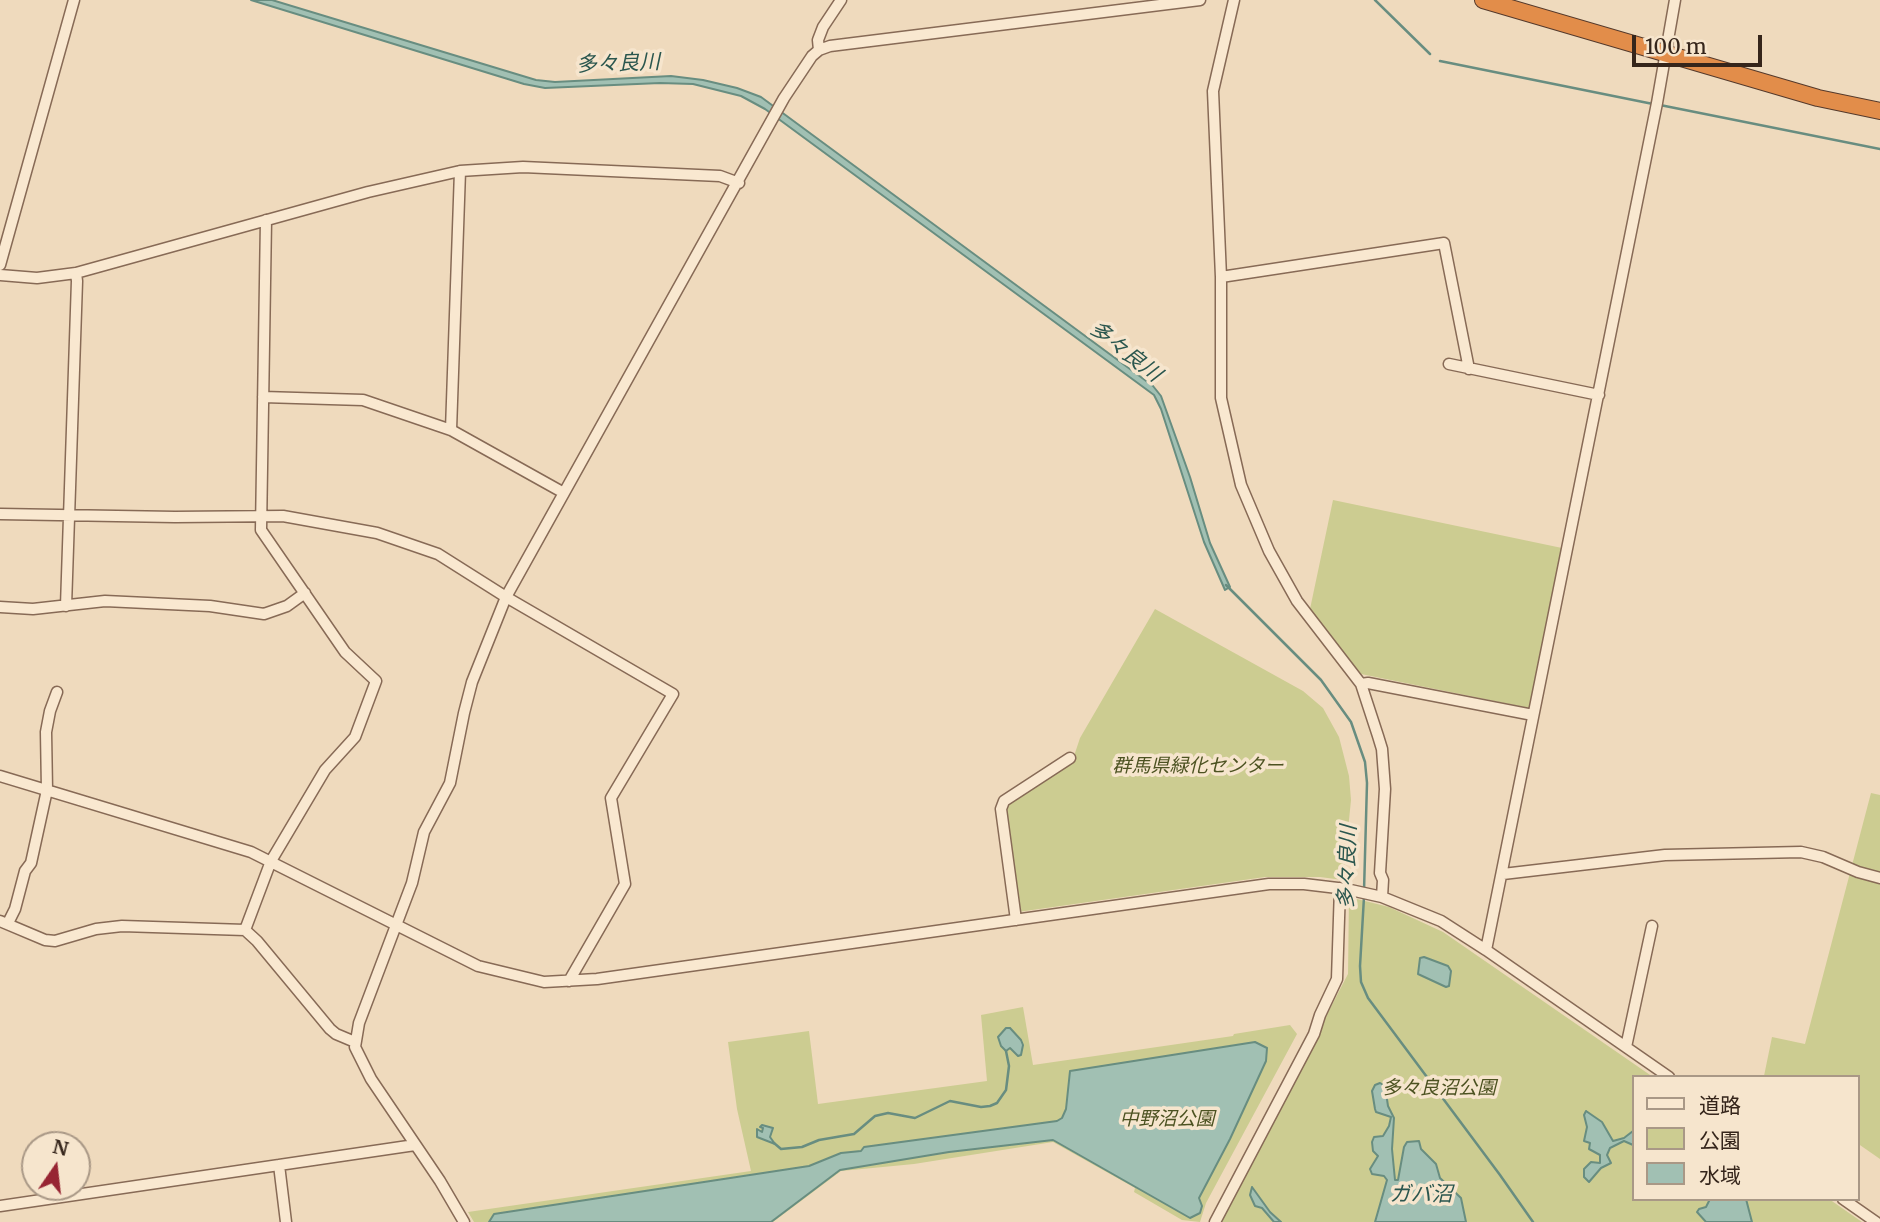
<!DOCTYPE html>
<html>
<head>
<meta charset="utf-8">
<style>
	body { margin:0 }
	#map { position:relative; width:1880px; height:1222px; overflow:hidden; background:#efdabd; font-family:Merriweather,"Noto Sans JP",serif }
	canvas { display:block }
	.legend { position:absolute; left:1632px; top:1075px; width:228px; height:126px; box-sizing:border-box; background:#f6e5cd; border:2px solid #a99886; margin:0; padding:9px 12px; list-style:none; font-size:21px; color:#35251b }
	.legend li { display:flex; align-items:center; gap:14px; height:35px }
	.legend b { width:35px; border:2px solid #a99886 }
	.north { position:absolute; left:21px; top:1131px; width:70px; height:70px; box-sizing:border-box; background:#f6e5cd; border:2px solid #a99886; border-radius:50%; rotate:14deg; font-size:19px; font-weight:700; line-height:28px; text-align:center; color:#35251b }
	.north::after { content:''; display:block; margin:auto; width:24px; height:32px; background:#972533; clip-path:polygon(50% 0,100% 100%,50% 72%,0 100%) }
	.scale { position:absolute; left:1632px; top:35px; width:130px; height:32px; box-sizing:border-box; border:4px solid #35251b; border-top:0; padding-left:9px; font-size:21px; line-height:24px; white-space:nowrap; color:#35251b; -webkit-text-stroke:5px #f6e5cd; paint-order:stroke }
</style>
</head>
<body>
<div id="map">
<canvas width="1880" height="1222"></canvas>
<ul class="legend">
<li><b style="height:9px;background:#f9e8d0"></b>道路</li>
<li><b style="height:19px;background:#cccc91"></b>公園</li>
<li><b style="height:19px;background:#a1c0b3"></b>水域</li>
</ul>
<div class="north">N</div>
<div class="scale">100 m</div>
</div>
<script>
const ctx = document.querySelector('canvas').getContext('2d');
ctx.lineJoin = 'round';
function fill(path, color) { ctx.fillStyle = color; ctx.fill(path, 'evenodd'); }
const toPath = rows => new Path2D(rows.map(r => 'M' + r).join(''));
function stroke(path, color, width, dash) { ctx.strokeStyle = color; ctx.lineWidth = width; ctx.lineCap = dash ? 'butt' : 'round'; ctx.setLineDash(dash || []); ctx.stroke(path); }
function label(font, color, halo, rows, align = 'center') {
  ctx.font = font + ' Merriweather,"Noto Sans JP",serif'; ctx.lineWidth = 7; ctx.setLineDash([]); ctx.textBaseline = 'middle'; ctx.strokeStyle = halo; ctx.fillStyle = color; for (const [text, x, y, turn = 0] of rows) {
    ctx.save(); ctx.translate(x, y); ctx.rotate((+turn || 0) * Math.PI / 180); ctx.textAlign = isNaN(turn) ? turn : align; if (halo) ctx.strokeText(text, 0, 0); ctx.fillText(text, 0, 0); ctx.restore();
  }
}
const green = toPath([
	[1333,500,1562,548,1529,708,1361,674,1310,609],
	[1155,609,1303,691,1323,708,1339,737,1349,776,1351,800,1343,880,1320,877,1265,877,1018,912,1005,810,1007,804,1072,762,1080,738],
	[1871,793,1880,795,1880,1159,1857,1143,1857,1077,1764,1076,1772,1037,1805,1044],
	[1349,897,1389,907,1443,932,1653,1077,1633,1077,1633,1199,1829,1199,1862,1222,1219,1222,1348,974],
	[1023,1007,1033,1065,1233,1036,1234,1034,1290,1025,1297,1034,1206,1203,1200,1222,1182,1220,1134,1192,1135,1188,1053,1142,914,1164,841,1171,773,1222,474,1222,468,1212,751,1171,737,1109,728,1042,809,1031,818,1104,987,1081,981,1015]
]);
const water = toPath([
	[251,0,272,0,536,80,555,82,671,76,703,80,737,88,761,97,1153,386,1161,396,1190,477,1210,543,1230,587,1225,590,1204,542,1161,409,1154,395,765,109,741,96,693,84,660,83,545,88,524,84,251,0],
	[1424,957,1448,966,1451,971,1449,986,1446,987,1418,974,1420,958,1424,957],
	[1010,1028,1021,1040,1023,1045,1021,1055,1018,1056,1010,1048,1006,1051,1001,1046,998,1037,1006,1028,1010,1028],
	[1255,1042,1267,1048,1266,1061,1230,1139,1199,1198,1202,1206,1200,1213,1190,1218,1053,1140,949,1152,840,1170,771,1222,489,1222,494,1214,809,1166,841,1153,861,1151,864,1147,1057,1121,1062,1118,1066,1109,1070,1071,1255,1042],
	[1380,1083,1385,1086,1388,1106,1394,1118,1392,1149,1395,1180,1398,1180,1404,1147,1407,1142,1419,1141,1421,1149,1436,1164,1440,1178,1461,1198,1466,1222,1375,1222,1387,1180,1384,1176,1372,1174,1370,1169,1378,1156,1373,1151,1372,1142,1374,1137,1383,1136,1389,1126,1391,1117,1376,1112,1375,1109,1372,1091,1375,1085,1380,1083],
	[1586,1111,1602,1122,1613,1141,1624,1138,1633,1131,1633,1145,1624,1141,1610,1148,1607,1155,1611,1163,1601,1168,1589,1182,1584,1177,1584,1169,1591,1162,1600,1163,1600,1155,1589,1149,1590,1143,1584,1141,1587,1127,1584,1115,1586,1111],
	[762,1125,773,1128,770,1137,775,1144,757,1137,757,1129,762,1132,763,1128,760,1127,762,1125],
	[1252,1187,1270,1212,1281,1222,1274,1222,1262,1208,1255,1206,1250,1195,1252,1187],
	[1710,1199,1746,1199,1752,1222,1706,1222,1697,1212,1699,1209,1706,1207,1710,1199]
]);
const stream = toPath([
	[1375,0,1430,54],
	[1440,61,1653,104],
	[1660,105,1880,149],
	[1226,585,1321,680,1351,722,1365,762,1367,783,1364,891],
	[1364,897,1360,966,1361,982,1368,998,1500,1175,1533,1222],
	[774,1143,781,1149,802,1147,819,1140,854,1134,875,1116,888,1113,915,1118,950,1101,981,1107,990,1106,997,1103,1006,1090,1009,1066,1006,1051]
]);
const minor = toPath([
	[1234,0,1213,91,1221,277,1221,398,1241,485,1269,551,1297,601,1361,684,1378,736,1382,749,1385,789,1380,873,1383,880,1382,897],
	[819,50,818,40,823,27,841,0],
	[0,265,74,0],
	[0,275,37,278,76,273,368,192,460,171,523,167,720,176,739,183],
	[1221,277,1444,243,1469,369],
	[1449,364,1599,395],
	[263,397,363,400,451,430,564,493],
	[451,430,460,171],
	[0,514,175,517,283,516,377,533,438,554,506,597,673,694,611,798,625,884,569,981],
	[66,606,77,281,76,273],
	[0,607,33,609,105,601,210,606,264,614,287,606,305,593],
	[1361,684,1368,683,1533,715],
	[0,776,251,852,478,966,544,982,597,979,1269,884,1304,884,1346,889,1382,897,1441,921,1486,950,1669,1077],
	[1503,874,1665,855,1801,852,1823,857,1858,872,1880,878],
	[1016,920,1001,809,1004,801,1070,758],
	[0,921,45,940,55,941,96,929,122,926,245,930,257,941,330,1029,336,1034,355,1042],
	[8,923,15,909,25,871,31,863,47,790,46,732,50,711,57,692],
	[245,930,271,861,325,770,355,737,376,681,345,652,261,530,266,220],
	[1486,950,1657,103,1675,0],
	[1626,1047,1652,926],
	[279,1165,286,1222],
	[1843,1199,1876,1222],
	[0,1206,415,1145],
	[464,1222,440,1181,371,1079,355,1047,359,1023,412,883,424,832,450,783,464,713,472,682,506,597,784,98,812,56,819,50,830,46,1200,0],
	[1215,1222,1314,1034,1320,1015,1337,979,1340,888]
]);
const highway = toPath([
	[1483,0,1818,98,1880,111]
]);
const parkNames = [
	["群馬県緑化センター",1198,767],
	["多々良沼公園",1439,1089],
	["中野沼公園",1167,1120]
];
const waterNames = [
	["多々良川",618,64,-2],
	["多々良川",1125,352,38],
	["多々良川",1348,867,-88],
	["ガバ沼",1421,1195]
];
fill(green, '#cccc91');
fill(water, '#a1c0b3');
stroke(water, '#688d80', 2);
stroke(stream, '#688d80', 2.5);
stroke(minor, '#876a56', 13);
stroke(highway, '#54392b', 18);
stroke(minor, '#f9e8d0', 10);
stroke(highway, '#e28d4a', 16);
label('italic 19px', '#4c5221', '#f6e5cd', parkNames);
label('italic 21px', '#2a564e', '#f6e5cd', waterNames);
</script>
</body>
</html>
